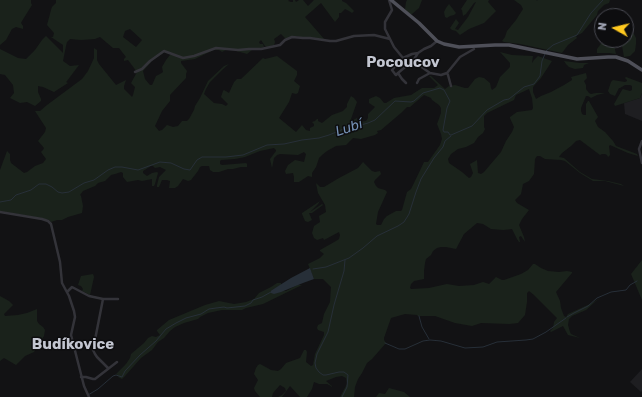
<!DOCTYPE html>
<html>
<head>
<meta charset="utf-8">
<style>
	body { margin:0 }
	#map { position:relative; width:642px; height:397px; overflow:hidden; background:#121214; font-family:Rubik,sans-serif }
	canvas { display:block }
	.north { position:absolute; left:594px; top:8px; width:40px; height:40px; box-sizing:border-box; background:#0d0d0f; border:1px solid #494a52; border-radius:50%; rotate:278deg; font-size:11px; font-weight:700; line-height:16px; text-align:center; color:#a2a6b6 }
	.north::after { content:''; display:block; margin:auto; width:14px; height:18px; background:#ffc91f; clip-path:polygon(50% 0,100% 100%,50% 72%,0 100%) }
</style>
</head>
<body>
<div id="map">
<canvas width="642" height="397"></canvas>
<div class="north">N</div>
</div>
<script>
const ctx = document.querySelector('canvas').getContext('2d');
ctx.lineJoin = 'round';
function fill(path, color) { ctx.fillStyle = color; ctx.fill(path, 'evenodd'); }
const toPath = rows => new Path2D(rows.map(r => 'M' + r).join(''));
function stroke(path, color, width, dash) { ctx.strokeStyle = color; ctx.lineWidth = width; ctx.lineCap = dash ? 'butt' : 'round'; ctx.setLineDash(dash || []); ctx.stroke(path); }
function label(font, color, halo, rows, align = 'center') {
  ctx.font = font + ' Rubik,sans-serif'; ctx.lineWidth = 3; ctx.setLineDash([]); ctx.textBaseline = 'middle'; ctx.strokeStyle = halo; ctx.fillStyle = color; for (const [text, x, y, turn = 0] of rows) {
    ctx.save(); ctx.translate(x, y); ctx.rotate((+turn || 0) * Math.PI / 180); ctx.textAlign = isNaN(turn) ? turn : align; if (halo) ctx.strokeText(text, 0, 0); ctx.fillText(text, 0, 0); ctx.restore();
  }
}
const built = toPath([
	[642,93,642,121,625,114,624,103,640,98],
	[642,369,642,391,641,392,630,382]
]);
const green = toPath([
	[0,0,31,0,31,3,32,5,22,21,21,23,23,26,23,29,16,27,12,29,6,40,0,45],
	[56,0,289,0,288,1,291,2,293,2,293,0,295,0,296,2,299,0,303,0,308,6,314,0,342,0,342,1,346,3,354,11,352,13,349,11,345,9,341,13,339,13,339,17,335,22,321,3,305,17,325,40,321,40,317,38,300,37,296,36,286,39,281,34,274,39,275,42,274,45,267,47,265,46,261,40,259,42,260,44,263,44,264,47,252,50,247,54,233,50,226,50,222,52,219,50,214,50,201,56,195,59,181,61,181,63,187,71,186,74,186,78,170,95,170,101,162,111,155,126,159,131,162,130,167,125,173,127,178,126,182,121,187,121,189,119,194,110,195,106,200,98,208,81,224,66,229,64,222,70,210,82,206,89,204,94,214,103,222,104,226,106,228,104,221,97,223,91,224,90,229,93,234,82,237,79,241,79,263,58,265,59,277,56,297,71,297,75,294,81,300,86,298,93,296,94,292,93,289,102,279,118,296,132,302,125,306,130,310,131,310,128,314,126,314,124,312,122,315,121,317,119,318,119,318,121,322,123,332,115,343,111,347,107,347,104,351,96,354,98,357,102,351,119,353,120,357,118,357,120,359,122,366,121,368,118,368,114,375,107,369,103,369,99,376,96,380,98,384,103,386,103,394,98,411,95,422,88,434,88,438,85,429,76,431,76,445,89,449,86,455,85,465,88,468,88,475,79,479,77,484,78,490,83,491,88,492,90,496,87,500,77,510,67,510,63,500,52,512,55,533,56,532,63,534,60,538,56,552,61,541,78,533,87,533,92,536,99,541,96,551,92,564,85,572,80,572,79,571,77,586,73,587,78,584,81,586,85,586,89,589,93,591,94,596,93,605,93,597,95,591,98,588,96,586,96,581,108,581,111,582,114,584,115,586,115,586,104,588,101,589,101,598,117,595,121,598,127,605,132,613,141,616,146,637,154,638,156,628,153,610,145,609,146,610,155,608,157,607,155,605,154,602,154,600,155,580,140,576,141,571,146,562,153,559,157,564,158,580,172,592,179,608,181,621,184,624,186,605,181,593,181,580,173,565,161,561,160,545,159,540,156,537,156,535,159,534,174,529,181,523,184,521,194,515,200,517,203,529,210,522,219,519,225,524,237,525,242,521,236,519,237,520,242,519,242,517,239,512,229,503,230,491,229,483,224,477,223,464,234,456,249,446,247,441,247,437,248,433,251,431,255,426,259,425,263,424,271,424,279,414,281,411,284,410,288,411,289,429,288,447,284,459,286,474,285,483,282,489,284,496,277,502,280,504,280,521,274,528,270,533,264,535,264,541,268,548,271,559,272,567,271,572,272,572,273,556,292,560,301,561,308,564,316,566,317,568,314,590,304,597,300,601,298,596,301,586,310,572,316,569,319,568,325,570,332,571,334,580,338,568,335,563,326,551,332,550,331,553,328,554,322,557,318,534,295,529,291,527,293,527,302,525,315,518,323,509,324,481,323,472,326,455,323,435,316,418,316,417,315,405,314,391,318,384,338,384,340,386,343,372,359,367,363,362,373,358,379,355,387,354,397,340,397,347,384,346,378,342,376,336,377,326,381,333,387,327,384,319,384,314,382,312,389,307,397,300,397,290,386,282,397,278,397,282,395,286,391,285,388,280,385,273,393,272,397,260,397,255,391,254,388,258,380,254,374,256,368,258,365,260,364,262,365,271,370,278,371,281,369,286,363,300,358,304,350,306,350,307,352,306,362,311,366,313,365,315,354,324,335,324,332,318,330,317,328,318,325,322,323,324,314,330,302,331,287,323,279,314,279,308,264,320,258,324,254,320,251,320,250,336,241,339,239,340,235,339,232,324,240,323,238,317,240,314,238,312,233,314,226,320,222,319,216,326,212,325,205,318,193,316,183,320,187,324,187,339,178,358,168,363,162,372,171,375,172,380,171,381,174,375,180,374,182,376,186,378,188,385,190,387,192,378,212,376,224,377,225,381,225,384,219,387,216,396,211,401,211,402,210,407,192,411,189,414,183,424,162,428,162,440,145,442,139,441,134,437,124,441,113,441,108,439,105,432,100,431,98,424,95,410,107,407,107,401,113,381,130,377,131,378,133,375,135,361,139,353,138,346,145,336,146,327,151,322,155,319,158,316,167,312,173,312,177,308,176,299,182,294,182,294,177,293,173,286,174,285,171,288,165,295,160,304,162,306,154,304,152,298,155,280,154,277,155,274,158,272,168,270,159,276,151,276,150,274,148,260,151,245,157,235,159,221,160,220,161,220,164,222,165,246,163,247,164,247,167,241,167,233,169,228,169,219,172,213,172,210,170,209,166,202,166,200,167,198,171,191,180,188,181,183,179,178,186,175,188,169,188,170,181,167,180,162,180,159,187,157,187,157,185,159,177,166,170,160,167,155,168,153,166,151,166,143,171,143,173,147,176,152,173,157,172,158,173,155,184,154,186,152,186,152,179,142,181,138,180,127,182,123,177,123,173,121,172,115,174,111,175,105,181,98,183,95,186,83,191,80,195,81,196,83,206,82,213,68,217,62,220,57,220,51,222,49,220,41,218,0,211,0,170,7,151,10,154,10,160,11,163,24,173,27,172,35,166,43,163,46,159,41,152,43,150,44,148,38,141,45,132,46,128,35,111,40,111,47,105,82,79,88,71,94,58,94,48,97,50,97,60,99,64,116,85,126,80,124,86,124,89,132,97,133,95,135,87,131,83,137,72,128,60,124,61,124,59,126,57,119,48,113,48,100,37,95,39,81,40,70,39,67,42,66,46,63,61,70,66,79,65,67,81,66,82,68,83,54,92,43,87,38,86,38,92,41,99,41,101,35,106,27,102,20,103,10,98,14,93,13,85,5,75,0,74,0,49,18,58,26,59,35,50,42,40,46,36,63,53,63,45,51,37,53,37,54,33,47,25,51,10,52,7,56,3],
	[130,29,142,40,136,47,123,37,125,31],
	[163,50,173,54,170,55,166,60,162,67,163,72,160,74,156,76,153,83,152,85,150,85,145,79,143,71,153,60,165,52],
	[529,89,532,98,533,108,532,110,517,112,510,117,510,118,514,127,512,132,506,141,501,152,484,172,481,174,478,173,477,160,470,164,473,173,471,177,469,178,462,172,449,163,448,159,451,154,458,149,466,147,474,143,478,137,483,133,485,129,484,127,484,116,487,113,514,100,516,95],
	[407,0,422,0,419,8,412,14,410,14,405,9,406,2],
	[467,0,489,0,488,2,489,3,496,11,484,23,469,29,460,35,456,31,452,30,450,28,456,19,459,23,455,29,458,30,468,17,476,2,474,3,466,14,463,16,462,10,461,9],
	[514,0,537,0,536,1,538,0,588,0,585,4,588,0,610,0,609,3,604,5,598,11,597,15,582,33,576,36,577,38,568,45,562,53,520,44,504,42,502,41,505,37,507,31,516,20,523,9,521,5],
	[449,4,456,13,454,15,450,16,447,18,445,17,444,12,446,8],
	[627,28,634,34,636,38,636,44,635,51,630,56,624,57,621,40,626,40],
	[612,40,613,40,616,54,609,53,597,53,597,49,603,41,608,43],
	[564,61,580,63,589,63,584,65,583,68,575,69,569,67,566,64],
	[626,77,642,83,642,93,640,98,615,106,614,104,622,90,623,89,630,91,632,90,632,86,630,85,625,85,620,88,619,88,615,96,610,94,608,91,611,82,613,80,625,82,627,81,627,80,625,78],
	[320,201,318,204,310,212,322,204,323,205,312,213,309,213,312,220,308,222,305,221,302,214,302,213],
	[642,260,642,300,631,274],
	[93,274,94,277,90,295,82,291,83,289,81,286,78,285,81,276],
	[277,283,281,283,281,285,272,290,286,291,297,285,302,285,263,304,246,308,242,310,222,310,208,313,200,317,198,319,184,323,175,327,170,331,164,338,158,342,152,350,141,358,125,376,122,379,118,377,119,376,116,374,126,364,130,358,131,354,144,343,148,338,152,336,156,337,160,335,157,331,157,330,169,320,205,305,219,301,234,304,246,302,254,299,259,293,271,287],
	[0,296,9,301,13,305,4,314,5,316,18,315,27,313,37,309,37,321,39,324,43,327,45,330,44,336,34,352,25,356,16,365,4,358,0,361],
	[389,388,404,392,410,397,376,397,379,393,385,394]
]);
const water = toPath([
	[310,268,314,279,303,283,281,292,274,294,271,293,271,291,272,290,291,278]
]);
const stream = toPath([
	[546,51,553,45,577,35,591,13,603,0],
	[0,202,11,200,16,195,31,190,39,184,46,184,52,187,58,192,62,193,69,192,84,183,94,180,108,170,115,167,122,167,138,170,160,162,171,163,184,169,190,170,197,160,202,157,226,157,243,155,267,145,284,144,302,140,319,138,329,135,351,126,361,125,368,123,375,120,395,101,411,102,414,101,423,93,440,88,444,90,450,101,447,108,443,130,444,132,448,132,450,135,451,135,472,126,487,110,504,100,509,99,524,87,534,84,540,76,542,61,545,54],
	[313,269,326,267,349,258,363,248,377,236,398,226,404,222,409,214,416,192,421,179,434,158,443,147,445,141,451,136],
	[419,316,422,327,429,339],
	[567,317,574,313,588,306,597,298,611,292,626,290,630,285,637,281],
	[385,343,399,349,405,349,423,341,430,340,441,341,465,348,483,347,497,342,526,340,533,339,546,332,566,318],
	[88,395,98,389,113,376,116,375,122,377,125,371,140,355,156,341,166,329,176,323,186,318,201,314,209,309,216,308,224,307,227,308,245,306,251,303,253,300,262,297,271,292],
	[342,397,347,387,348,375,344,372,339,372,326,375,323,375,319,372,316,368,315,363,317,354,328,332,334,305,344,271,345,260]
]);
const minor = toPath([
	[389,0,392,10,385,22,385,29,394,47,403,58,406,61,411,62,413,61,430,73,441,75,447,73,460,57,474,49],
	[413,61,418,53,424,49,431,46,437,41],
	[135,72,142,69,150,61,164,51,183,58,194,56,216,48,238,50,249,49,261,49,280,45,285,40,292,37,303,38,310,38,330,41,336,41,354,36,374,35,390,39],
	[398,73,396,75,395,74,392,70,403,58,412,54,418,53],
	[447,73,448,75,451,86],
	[406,83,402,79,398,73,404,68,410,64,411,62],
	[417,83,419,79,430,73],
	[642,141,639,149,642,163],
	[0,212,42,219,48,221,51,224,60,262,62,283,69,296,74,311,75,317,71,335,84,386,89,397],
	[67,292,72,287,89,296,103,299,118,299],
	[103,299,93,350,95,354,97,357,108,368],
	[81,377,86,377,93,379,95,379,117,362]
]);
const major = toPath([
	[391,0,419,23,437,41,444,44,459,47,495,45,509,45,577,59,608,57,616,57,628,61,642,70]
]);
const waterNames = [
	["Lubí",349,128,-19]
];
const quarterNames = [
	["Pocoucov",403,63],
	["Budíkovice",73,345]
];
fill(built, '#1e1e21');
fill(green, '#1a221b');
fill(water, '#272f38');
stroke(stream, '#272f38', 1);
stroke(minor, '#333339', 2.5);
stroke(major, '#4e4f58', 3.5);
label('italic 14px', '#7591b5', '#0d0d0f', waterNames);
label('bold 15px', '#c3c6d1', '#0d0d0f', quarterNames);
</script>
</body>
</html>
